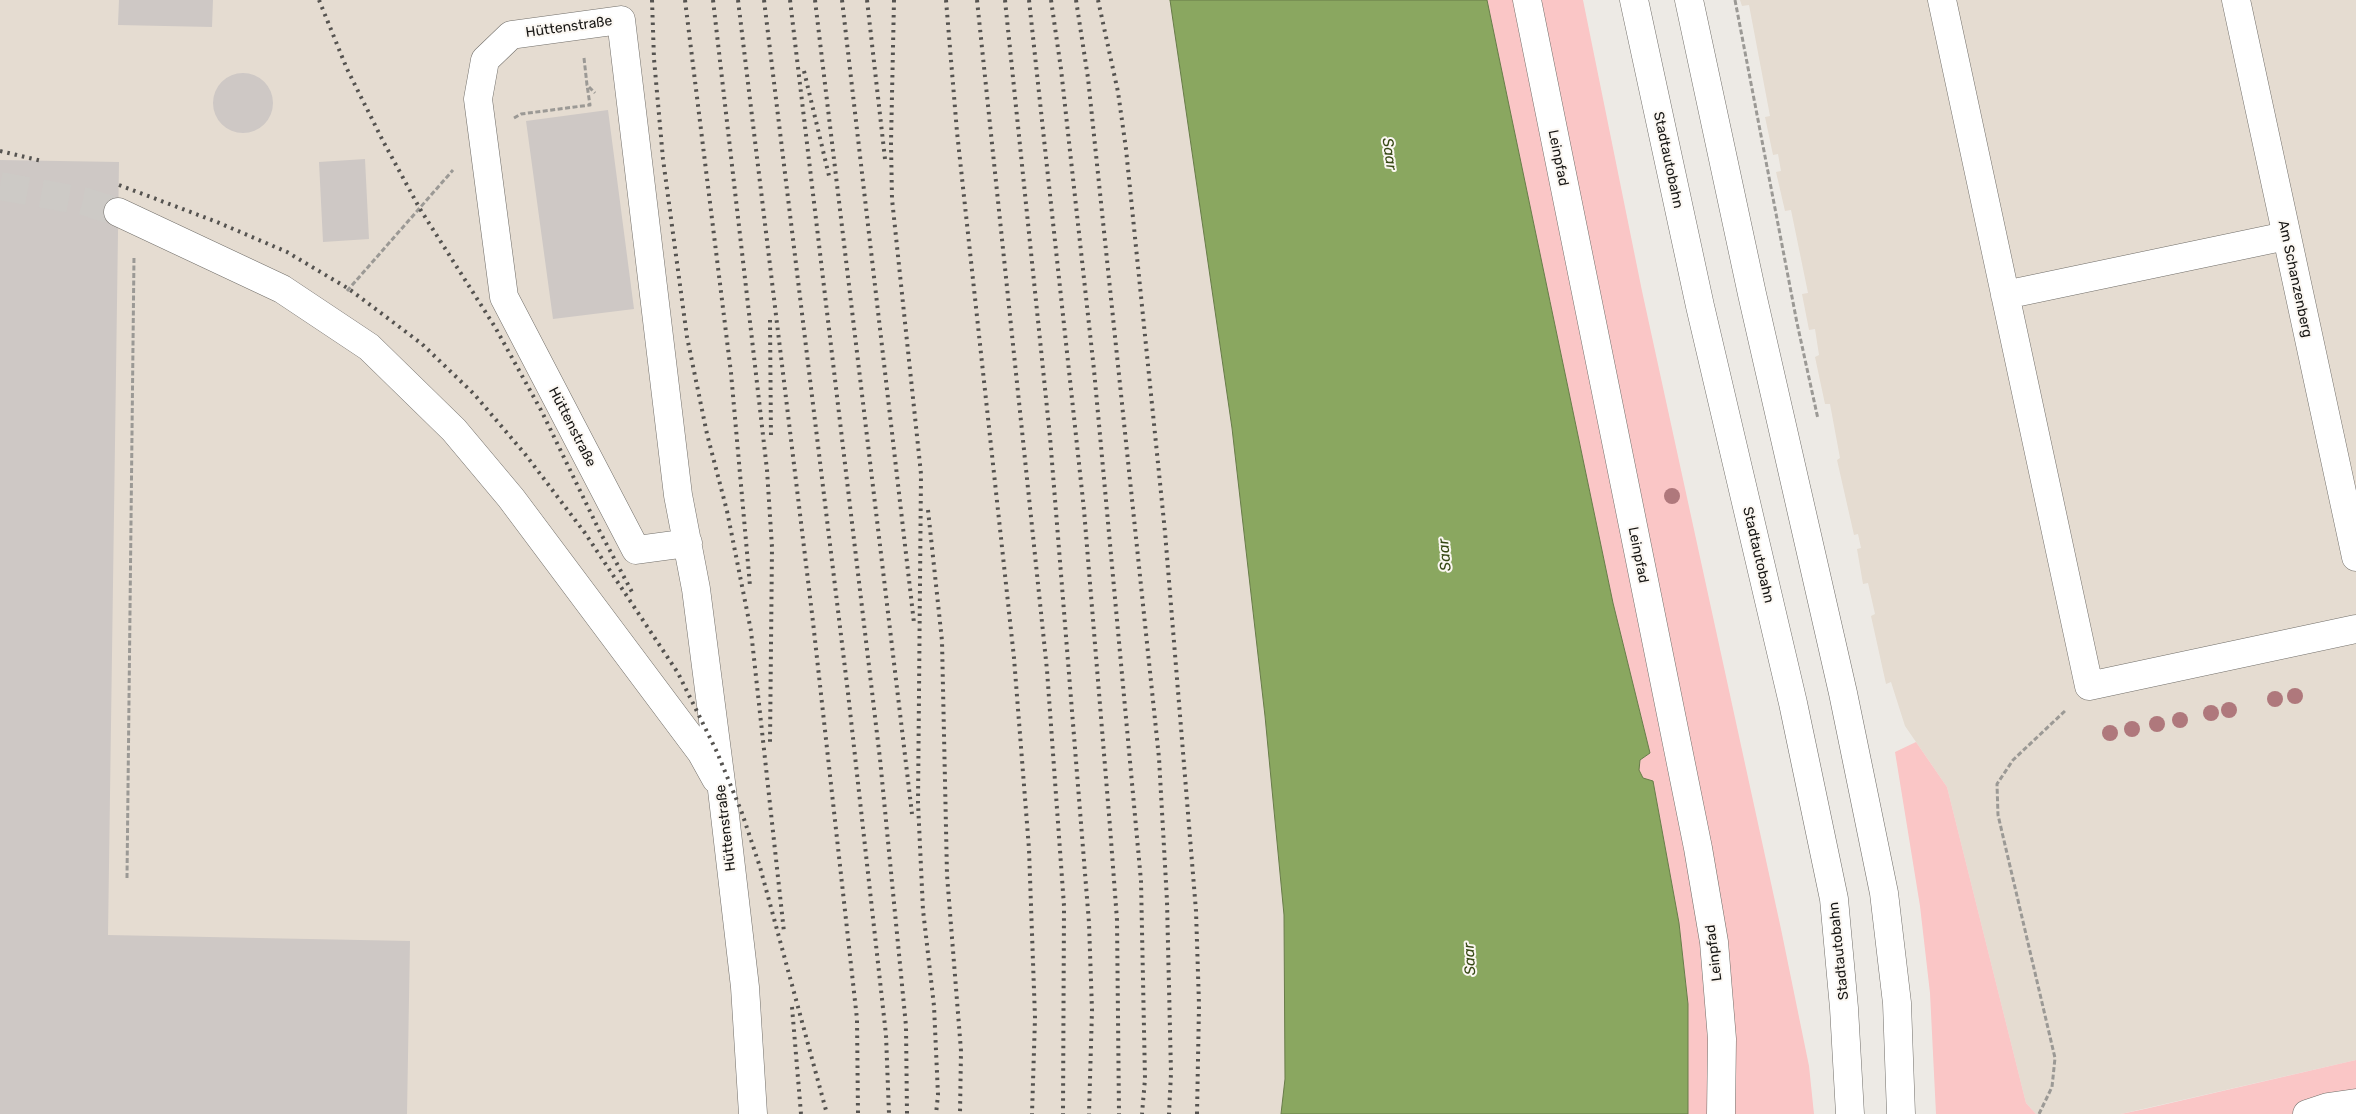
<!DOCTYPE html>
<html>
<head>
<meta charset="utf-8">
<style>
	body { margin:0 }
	canvas { display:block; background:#edeae5 }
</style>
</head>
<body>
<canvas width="2356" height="1114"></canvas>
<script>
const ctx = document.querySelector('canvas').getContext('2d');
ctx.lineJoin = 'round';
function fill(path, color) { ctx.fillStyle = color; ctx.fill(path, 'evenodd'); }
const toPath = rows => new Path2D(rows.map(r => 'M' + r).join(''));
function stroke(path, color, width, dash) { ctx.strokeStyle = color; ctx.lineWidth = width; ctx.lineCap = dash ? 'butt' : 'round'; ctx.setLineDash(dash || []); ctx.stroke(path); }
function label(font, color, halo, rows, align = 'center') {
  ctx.font = font + ' Rubik,sans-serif'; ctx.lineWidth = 4; ctx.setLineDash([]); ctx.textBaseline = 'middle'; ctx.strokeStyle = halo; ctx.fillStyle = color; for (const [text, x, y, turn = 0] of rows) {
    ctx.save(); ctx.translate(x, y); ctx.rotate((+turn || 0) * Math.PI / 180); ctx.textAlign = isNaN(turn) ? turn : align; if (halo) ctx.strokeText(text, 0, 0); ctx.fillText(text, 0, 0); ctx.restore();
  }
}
const built = toPath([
	[0,0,1170,0,1232,428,1265,716,1284,915,1285,1079,1281,1114,0,1114],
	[1740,0,2356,0,2356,1060,2121,1114,2036,1114,2026,1103,1947,787,1905,726,1891,682,1886,684,1871,616,1875,614,1868,583,1863,584,1857,549,1861,548,1858,534,1854,535,1837,460,1840,458,1830,404,1825,404,1815,357,1819,355,1815,329,1809,330,1802,294,1808,293,1791,210,1785,211,1776,172,1781,171,1778,154,1773,155,1765,117,1770,116,1749,5,1742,6]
]);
const green = toPath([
	[1487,0,1583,0,1642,291,1781,929,1809,1066,1814,1114,1688,1114,1688,1004,1679,923,1653,781,1643,778,1638,770,1640,760,1650,753,1613,603],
	[1916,742,1947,787,2026,1103,2036,1114,1936,1114,1930,993,1920,906,1895,752],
	[2356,1060,2356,1114,2121,1114,2145,1109]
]);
const water = toPath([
	[1170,0,1487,0,1613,603,1650,753,1640,760,1639,770,1643,778,1653,781,1679,923,1688,1004,1688,1114,1281,1114,1285,1079,1284,915,1265,716,1232,428,1170,0]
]);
const building = toPath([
	[119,0,213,0,212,27,118,25],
	'213 103a30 30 0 1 1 60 0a30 30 0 1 1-60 0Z',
	[608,110,634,309,553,319,526,121],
	[365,159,369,239,323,242,319,162],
	[0,160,119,162,108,935,410,941,407,1114,0,1114]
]);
const minorTunnel = toPath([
	[0,186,83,201,118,212]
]);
const path = toPath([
	[1735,0,1797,323,1818,419],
	[584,58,587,85,595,93],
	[514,118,521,114,590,105,587,85],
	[347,291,453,170],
	[127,878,134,256],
	[2039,1114,2052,1087,2055,1058,1998,815,1997,784,2013,760,2066,710]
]);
const minor = toPath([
	[1527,0,1698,848,1714,942,1722,1039,1721,1114],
	[1942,0,2089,686,2356,629],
	[2236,0,2356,557],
	[118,212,282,289,369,347,454,430,511,498,701,752,716,779],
	[2005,295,2286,236],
	[688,543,636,550,504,297,478,99,485,60,511,35,621,20,678,495,696,589,722,790,745,987,753,1114],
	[2307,1114,2328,1107,2356,1103]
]);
const highway = toPath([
	[1634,0,1700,306,1793,703,1834,899,1844,1008,1850,1114],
	[1689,0,1752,294,1843,693,1884,893,1897,1003,1901,1114]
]);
const rail = toPath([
	[319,0,347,69,383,141,420,209,495,327,542,412,599,530,632,592],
	[652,0,654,59,663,159,687,337,707,434,727,511,751,631,784,932],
	[685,0,731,373,750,586],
	[713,0,767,470,772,547,770,743],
	[738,0,813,622,857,1019,858,1114],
	[764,0,848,693,886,1035,889,1114],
	[790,0,880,759,906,1026,907,1114],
	[815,0,912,814],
	[842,0,914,623],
	[867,0,885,159],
	[894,0,891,143,892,199,921,474,918,803,923,910,934,1006,938,1095,936,1114],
	[946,0,957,132,1014,658,1029,849,1035,1018,1032,1114],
	[977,0,1047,670,1064,906,1063,1114],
	[1005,0,1050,437,1089,923,1092,1010,1089,1114],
	[1029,0,1084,510,1110,827,1117,920,1119,1114],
	[1051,0,1061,69,1094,370,1141,881,1145,1079,1142,1114],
	[1076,0,1088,78,1159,758,1167,901,1171,1073,1169,1114],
	[1098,0,1118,92,1126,149,1165,532,1196,911,1199,1005,1197,1114],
	[804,71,830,180],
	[0,151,42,161],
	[119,185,217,222,287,252,349,289,422,344,474,394,525,454,585,533,678,673,717,752,742,813,760,867,827,1114],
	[770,320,771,440],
	[928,510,942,641,947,875,961,1051,960,1114],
	[792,1007,801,1114]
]);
const trees = [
	[1672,496],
	[2295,696],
	[2275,699],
	[2229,710],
	[2211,713],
	[2180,720],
	[2157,724],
	[2132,729],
	[2110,733]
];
const streetNames = [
	["Hüttenstraße",569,27,-8],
	["Leinpfad",1558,158,79],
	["Stadtautobahn",1668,160,78],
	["Am Schanzenberg",2295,279,78],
	["Hüttenstraße",572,427,63],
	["Leinpfad",1638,555,79],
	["Stadtautobahn",1758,555,77],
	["Hüttenstraße",726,828,-97],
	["Stadtautobahn",1839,951,-96],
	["Leinpfad",1714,953,-97]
];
const waterNames = [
	["Saar",1389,154,82],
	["Saar",1445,555,-95],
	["Saar",1470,959,-93]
];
fill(built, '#e5dcd1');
fill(green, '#fac6c6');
fill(water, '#8aa760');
stroke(water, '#687c49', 1);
fill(building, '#cec8c5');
stroke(minorTunnel, '#cdcac6', 28, [28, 14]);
stroke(minor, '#716e69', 29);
stroke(highway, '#716e69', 29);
stroke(path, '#9b9995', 3, [5, 2.5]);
stroke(minor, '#fff', 28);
stroke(highway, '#fff', 28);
stroke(rail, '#555350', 4, [2.5, 5]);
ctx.fillStyle = '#af787c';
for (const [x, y] of trees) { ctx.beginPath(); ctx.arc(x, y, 8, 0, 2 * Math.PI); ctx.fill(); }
label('14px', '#171614', '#fbf7f2', streetNames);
label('italic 15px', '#354713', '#fbf7f2', waterNames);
</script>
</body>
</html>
